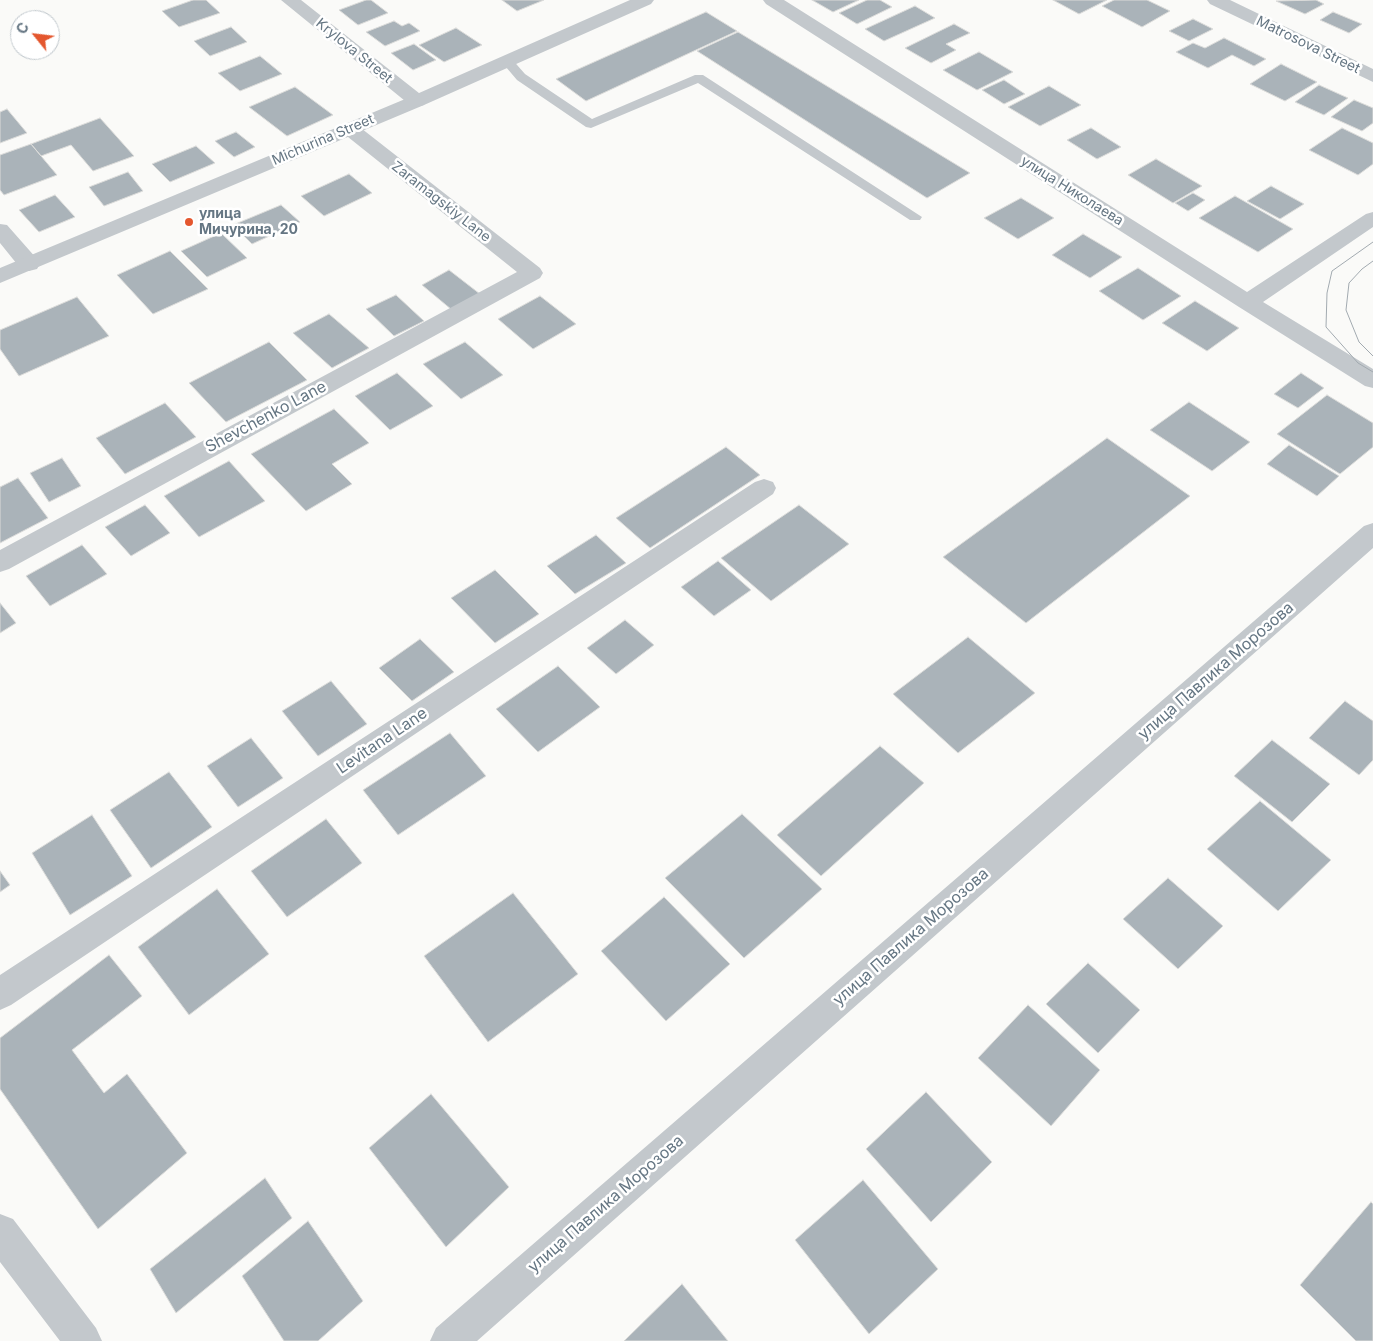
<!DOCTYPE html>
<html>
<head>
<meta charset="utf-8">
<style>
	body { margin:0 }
	#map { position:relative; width:1373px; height:1341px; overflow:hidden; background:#fafaf8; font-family:Inter,sans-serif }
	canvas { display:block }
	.north { position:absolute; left:10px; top:10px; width:50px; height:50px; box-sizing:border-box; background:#fff; border:1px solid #c1c8cd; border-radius:50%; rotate:299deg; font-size:14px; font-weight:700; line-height:20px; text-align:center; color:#657683 }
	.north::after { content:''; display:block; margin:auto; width:18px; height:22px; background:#e4572e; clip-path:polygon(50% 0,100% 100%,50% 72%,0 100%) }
</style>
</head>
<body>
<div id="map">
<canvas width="1373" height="1341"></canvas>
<div class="north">С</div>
</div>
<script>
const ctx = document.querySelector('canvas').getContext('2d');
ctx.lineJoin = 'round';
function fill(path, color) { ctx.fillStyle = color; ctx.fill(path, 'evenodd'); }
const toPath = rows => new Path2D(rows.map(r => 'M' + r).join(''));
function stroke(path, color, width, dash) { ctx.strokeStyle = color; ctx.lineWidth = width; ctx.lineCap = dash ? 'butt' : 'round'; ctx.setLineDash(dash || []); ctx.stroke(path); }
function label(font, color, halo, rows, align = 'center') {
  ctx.font = font + ' Inter,sans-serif'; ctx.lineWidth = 5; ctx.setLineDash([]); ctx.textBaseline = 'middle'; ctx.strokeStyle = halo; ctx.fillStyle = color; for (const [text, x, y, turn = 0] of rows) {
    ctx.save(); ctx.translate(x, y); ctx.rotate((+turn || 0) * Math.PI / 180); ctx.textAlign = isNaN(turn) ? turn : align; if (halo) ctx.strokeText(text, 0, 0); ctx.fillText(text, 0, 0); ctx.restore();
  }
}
const building = toPath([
	[193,0,206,0,220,13,179,27,162,11,193,0],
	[366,0,371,0,388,13,358,25,339,10,366,0],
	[502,0,544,0,517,11,502,0],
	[812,0,859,0,833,12,812,0],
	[867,0,880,0,892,7,857,24,839,13,867,0],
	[1053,0,1107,0,1079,14,1053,0],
	[1114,0,1147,0,1170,11,1142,27,1102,6,1114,0],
	[1316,0,1324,4,1305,14,1276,1,1316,0],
	[915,6,935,18,884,41,865,29,915,6],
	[706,12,737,31,586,101,556,79,706,12],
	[1333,12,1362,24,1349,33,1320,20,1333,12],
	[1193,19,1213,29,1189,41,1169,31,1193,19],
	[394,21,402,26,409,23,420,31,385,46,366,32,394,21],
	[954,24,970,33,946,44,956,50,931,63,905,48,954,24],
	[231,27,247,42,210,56,194,41,231,27],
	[456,28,482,45,444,62,419,45,456,28],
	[738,32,970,173,927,198,697,51,738,32],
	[1224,38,1266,59,1254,66,1232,55,1208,68,1176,52,1193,43,1205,48,1224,38],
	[414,44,436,60,413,70,391,53,414,44],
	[979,52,1013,72,977,90,943,70,979,52],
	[260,56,282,74,240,91,218,73,260,56],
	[1281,64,1317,82,1285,101,1250,84,1281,64],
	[1004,80,1025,94,1004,104,982,90,1004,80],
	[1319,85,1348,98,1324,115,1295,102,1319,85],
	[1049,86,1081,105,1040,126,1008,107,1049,86],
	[295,87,333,115,287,136,249,107,295,87],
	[1354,100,1373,108,1373,123,1362,131,1331,117,1354,100],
	[7,109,27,133,0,143,0,112,7,109],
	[100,118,134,156,93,171,71,145,41,156,31,144,100,118],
	[1091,128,1121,147,1097,159,1067,140,1091,128],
	[1342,128,1373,143,1373,164,1358,175,1309,150,1342,128],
	[236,132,255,147,234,157,215,141,236,132],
	[31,144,57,175,4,195,0,190,0,155,31,144],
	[196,146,215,163,170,182,152,164,196,146],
	[1156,159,1202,186,1173,203,1128,175,1156,159],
	[128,172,143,191,104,206,89,187,128,172],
	[349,174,372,193,324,216,301,196,349,174],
	[1271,186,1304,204,1280,219,1247,201,1271,186],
	[1193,193,1205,200,1188,211,1175,203,1193,193],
	[55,195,75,217,39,232,19,210,55,195],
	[1235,196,1293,229,1258,252,1199,218,1235,196],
	[1021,198,1054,218,1018,239,984,218,1021,198],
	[281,205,300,222,252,244,233,225,281,205],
	[221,233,247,258,207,277,181,251,221,233],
	[1083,234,1122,257,1090,278,1052,255,1083,234],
	[170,251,208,289,153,314,117,275,170,251],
	[1138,268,1181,296,1143,320,1099,291,1138,268],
	[449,270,480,294,452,310,422,285,449,270],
	[396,295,424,321,394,336,366,309,396,295],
	[540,296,576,324,533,349,498,319,540,296],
	[77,297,109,336,19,376,0,349,0,330,77,297],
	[1195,301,1239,328,1207,351,1162,323,1195,301],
	[329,314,369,348,332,368,293,333,329,314],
	[269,342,307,380,226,422,189,383,269,342],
	[465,342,503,375,461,399,423,364,465,342],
	[397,373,433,406,390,430,355,396,397,373],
	[1301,373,1324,388,1298,408,1274,394,1301,373],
	[1327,395,1373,423,1373,447,1340,474,1277,434,1327,395],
	[1189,402,1250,442,1212,471,1150,430,1189,402],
	[165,403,196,437,125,474,96,438,165,403],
	[334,409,369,443,332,464,352,484,306,511,251,454,334,409],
	[1107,438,1190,496,1026,623,943,557,1107,438],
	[1289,445,1339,476,1317,496,1267,464,1289,445],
	[726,447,760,475,650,548,616,518,726,447],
	[62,458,81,486,49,502,30,473,62,458],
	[229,461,265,501,199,537,164,496,229,461],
	[18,478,48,518,0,543,0,487,18,478],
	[145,505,170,533,131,556,105,527,145,505],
	[799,505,849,544,771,601,721,558,799,505],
	[596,535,626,563,575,594,547,566,596,535],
	[82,545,107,574,50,606,26,576,82,545],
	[718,561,751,590,714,616,681,587,718,561],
	[495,570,539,614,495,643,451,598,495,570],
	[0,603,16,623,0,633,0,603],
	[625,620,654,645,616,674,587,648,625,620],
	[968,637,1035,693,958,753,893,694,968,637],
	[420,639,454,672,412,701,379,668,420,639],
	[558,666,600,707,538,752,496,709,558,666],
	[331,681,367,724,318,756,282,711,331,681],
	[1345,701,1373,721,1373,760,1359,775,1309,738,1345,701],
	[450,733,486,776,398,835,363,790,450,733],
	[251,738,283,778,238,807,207,766,251,738],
	[1272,740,1330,784,1292,822,1234,776,1272,740],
	[880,746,924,783,821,876,777,835,880,746],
	[169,772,212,827,151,868,110,810,169,772],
	[1260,801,1331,860,1278,911,1207,849,1260,801],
	[742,814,822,889,744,958,665,878,742,814],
	[92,815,132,876,70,915,32,853,92,815],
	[326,819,362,863,287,917,251,871,326,819],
	[0,871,10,885,0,892,0,871],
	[1168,878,1223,926,1178,969,1123,919,1168,878],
	[217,889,269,954,189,1015,138,947,217,889],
	[513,893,578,974,488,1042,424,956,513,893],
	[664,897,730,964,666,1021,601,951,664,897],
	[109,955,142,996,72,1050,104,1093,127,1074,187,1153,98,1229,0,1089,0,1038,109,955],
	[1088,963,1140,1010,1098,1053,1046,1004,1088,963],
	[1028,1005,1100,1070,1051,1126,978,1058,1028,1005],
	[926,1092,992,1162,931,1222,866,1149,926,1092],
	[431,1094,509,1187,446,1247,369,1148,431,1094],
	[265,1178,292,1218,176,1313,150,1269,265,1178],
	[863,1180,938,1269,869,1334,795,1240,863,1180],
	[1371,1202,1373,1204,1373,1341,1356,1341,1300,1285,1371,1202],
	[308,1221,363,1301,318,1341,284,1341,242,1276,308,1221],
	[682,1284,728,1341,624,1341,682,1284]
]);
const service = toPath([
	[506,56,510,57,525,74,592,119,695,75,703,75,922,217,920,220,910,220,698,83,591,128,586,127,517,80,500,60,506,56]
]);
const minor = toPath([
	[281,0,301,0,424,97,426,101,424,105,417,107,410,105,281,0],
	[763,0,784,0,1247,292,1366,214,1373,212,1373,227,1263,302,1373,369,1373,388,1365,386,1239,307,766,4,763,0],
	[1207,0,1230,0,1373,69,1373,82,1210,4,1207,0],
	[350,123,357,125,540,268,543,273,540,278,9,569,0,572,0,550,517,272,343,133,340,129,343,125,350,123],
	[0,224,7,225,37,259,40,264,37,269,29,271,21,269,0,243,0,224],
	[764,479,773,482,776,488,773,494,11,1005,0,1010,0,975,755,482,764,479],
	[1373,523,1373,548,477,1341,430,1341,436,1328,1364,526,1373,523],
	[0,1214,13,1219,96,1328,102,1341,60,1341,0,1262,0,1214]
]);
const tertiary = toPath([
	[630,0,654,0,651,4,424,105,0,283,0,268,410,97,630,0]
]);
const tram = toPath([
	[1373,242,1332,271,1327,293,1326,327,1358,363,1373,372],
	[1373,261,1362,269,1349,283,1346,310,1359,342,1373,356]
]);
const markers = [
	[189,222,5,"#e4572e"]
];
const farStreetnames = [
	["Matrosova Street",1308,45,26],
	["Krylova Street",354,51,39],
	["Michurina Street",323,140,-23],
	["улица Николаева",1072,191,32],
	["Zaramagskiy Lane",441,202,38]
];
const farPoinames = [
	["улица",199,214],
	["Мичурина, 20",199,230]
];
const streetNames = [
	["Shevchenko Lane",266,417,-28],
	["улица Павлика Морозова",1216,671,-41],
	["Levitana Lane",382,741,-34],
	["улица Павлика Морозова",911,937,-41],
	["улица Павлика Морозова",606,1204,-41]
];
fill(building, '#aab3b9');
stroke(building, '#dcdcda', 1);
fill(service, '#c3c8cc');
fill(minor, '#c3c8cc');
fill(tertiary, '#c3c8cc');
stroke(tram, '#a2aab0', 1);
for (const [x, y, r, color] of markers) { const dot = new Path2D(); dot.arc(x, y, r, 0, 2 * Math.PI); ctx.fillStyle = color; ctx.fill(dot); stroke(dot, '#fff', 2); }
label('14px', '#657683', '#fff', farStreetnames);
label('bold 14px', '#657683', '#fff', farPoinames, 'left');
label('16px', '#657683', '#fff', streetNames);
</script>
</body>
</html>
